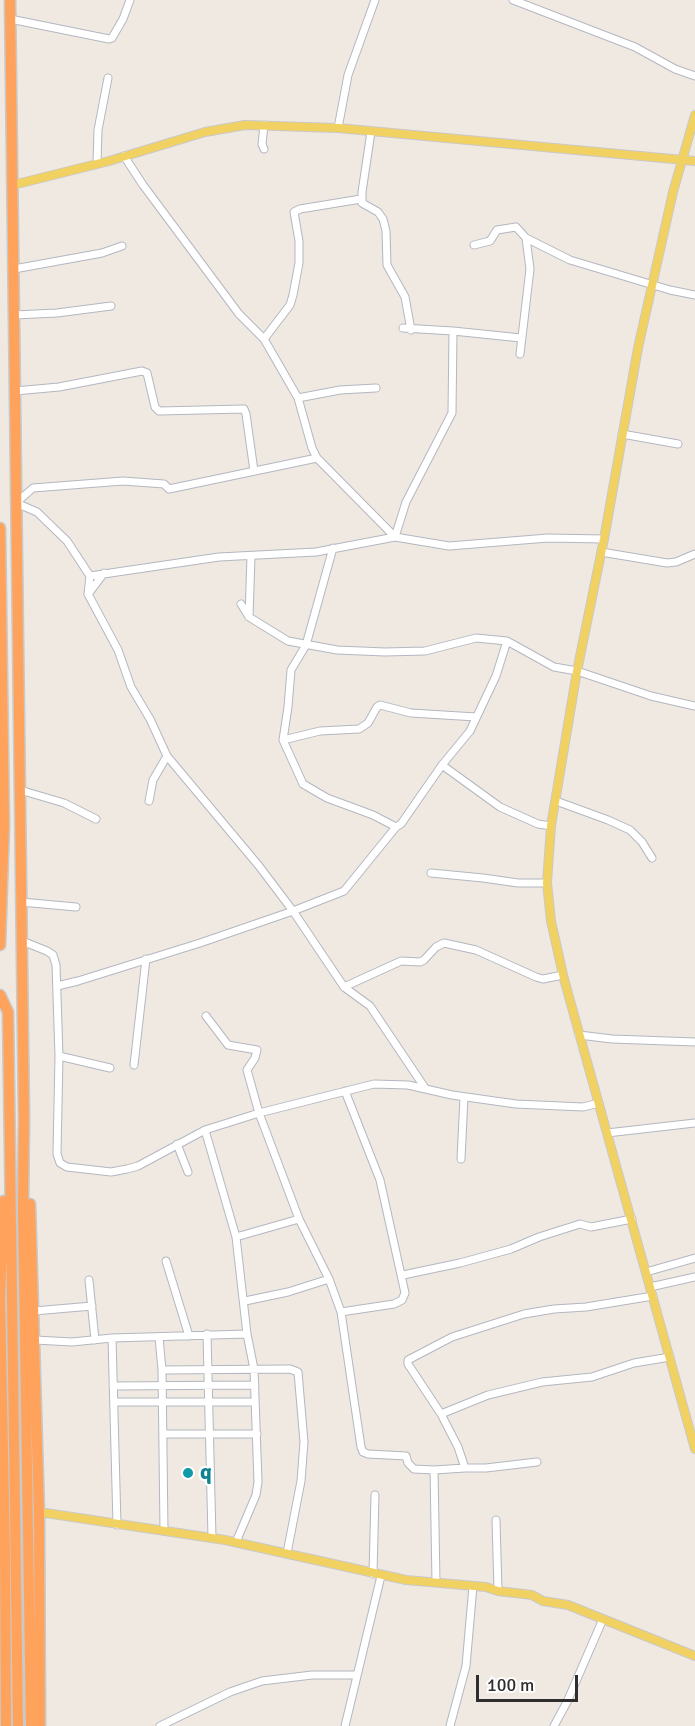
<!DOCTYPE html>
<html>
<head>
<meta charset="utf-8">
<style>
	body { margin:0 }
	#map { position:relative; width:695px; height:1726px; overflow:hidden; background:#efe9e1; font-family:Signika,sans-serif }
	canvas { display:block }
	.scale { position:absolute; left:476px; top:1675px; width:102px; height:27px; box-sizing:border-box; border:3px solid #2e2e2e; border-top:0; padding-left:8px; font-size:18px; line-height:21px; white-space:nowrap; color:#2e2e2e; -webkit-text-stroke:4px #fff; paint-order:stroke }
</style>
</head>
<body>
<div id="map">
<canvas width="695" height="1726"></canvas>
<div class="scale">100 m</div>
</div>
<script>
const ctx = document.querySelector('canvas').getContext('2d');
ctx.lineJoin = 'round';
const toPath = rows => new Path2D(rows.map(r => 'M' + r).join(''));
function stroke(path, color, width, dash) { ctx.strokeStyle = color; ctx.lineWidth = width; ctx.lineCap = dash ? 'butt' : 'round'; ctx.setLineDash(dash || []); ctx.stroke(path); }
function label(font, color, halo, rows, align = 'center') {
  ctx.font = font + ' Signika,sans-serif'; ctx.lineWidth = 4.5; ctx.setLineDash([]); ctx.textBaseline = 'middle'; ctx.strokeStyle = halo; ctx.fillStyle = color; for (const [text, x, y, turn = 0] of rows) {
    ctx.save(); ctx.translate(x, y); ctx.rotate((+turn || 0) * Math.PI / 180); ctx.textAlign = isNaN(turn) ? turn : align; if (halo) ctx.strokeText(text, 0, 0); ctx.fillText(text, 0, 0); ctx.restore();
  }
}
const minor = toPath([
	[513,0,635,47,675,69,695,76],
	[10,19,109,39,112,38,123,19,130,0],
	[264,125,262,144,264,149],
	[338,128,348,75,375,0],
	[371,132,362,192,362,203,378,212,383,219,386,231,387,265,405,297,411,330],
	[124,156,143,185,239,314,264,339,298,398,312,448,317,458,395,537],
	[97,163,98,130,108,78],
	[474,245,490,241,497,230,516,227,526,238,570,260,670,290,695,295],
	[14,269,102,253,122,246],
	[14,315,57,313,111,306],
	[403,328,453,331,521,338],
	[264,339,290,305,293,295,299,263,299,241,294,212,300,209,361,199],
	[520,354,530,269,526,238],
	[15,391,59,387,142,371,147,373,155,407,159,411,244,409,246,414,254,471],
	[298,398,340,390,376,388],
	[622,434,678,444],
	[317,458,169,489,164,484,123,481,33,488,16,503,37,512,67,541,90,576,88,594,118,650,131,687,150,719,167,756,259,866,293,911,344,987,370,1006,425,1088],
	[395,537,406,502,452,413,453,331],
	[333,548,306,645,291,670,288,707,283,740,303,784,327,798,373,815,396,827],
	[601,552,667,563,676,562,695,554],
	[90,576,219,557,316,552,395,537,449,546,548,538,604,539],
	[89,593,104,573],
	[241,604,249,617,288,641,337,650,385,652,425,651,476,638,507,641,554,667,577,671,651,696,695,706],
	[249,617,251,556],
	[283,740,320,731,359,729,368,723,377,707,380,705,411,713,476,717],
	[442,765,500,807,538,824,551,826],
	[20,790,64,803,96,819],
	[149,801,153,780,167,756],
	[556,801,608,820,630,830,642,842,652,858],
	[431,873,483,878,518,883,547,883],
	[21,902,76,907],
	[22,941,47,951,53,955,56,965,59,1056,57,1154,60,1163,67,1167,111,1172,127,1169,138,1166,205,1130,259,1113,374,1084,408,1085,452,1095,516,1104,583,1107,599,1103],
	[57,986,78,981,200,943,293,911,344,891,396,827,401,824,442,765,470,731,496,676,507,641],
	[344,987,401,961,420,962,424,960,436,947,444,943,476,950,536,977,543,979,563,975],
	[206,1016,228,1045,257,1050,255,1058,247,1070,259,1113,299,1219,329,1279,341,1312,361,1447,363,1452,368,1454,406,1456,408,1463,414,1469,434,1470],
	[579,1035,612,1039,695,1042],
	[59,1056,110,1068],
	[134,1065,146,959],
	[205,1130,236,1237,247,1334,254,1369,258,1482,256,1495,236,1542],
	[607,1133,695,1123],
	[177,1144,188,1172],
	[461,1159,464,1097],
	[236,1237,299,1219],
	[166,1261,189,1336],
	[646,1272,695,1258],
	[403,1275,460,1263,511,1249,539,1237,580,1224,591,1227,632,1219],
	[89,1280,95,1340],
	[650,1287,695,1277],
	[245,1301,288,1292,329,1279],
	[34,1311,92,1306],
	[341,1312,394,1304,402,1300,405,1293,380,1180,345,1091],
	[207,1334,212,1538],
	[159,1337,162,1370,164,1531],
	[112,1338,117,1525],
	[35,1340,72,1342,112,1338,247,1334],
	[162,1370,290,1369,298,1372,304,1442,301,1481,287,1553],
	[113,1386,255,1385],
	[114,1402,255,1402],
	[441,1414,488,1395,542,1382,592,1377,634,1363,670,1357],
	[163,1434,257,1434],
	[465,1468,486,1468,537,1462],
	[496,1520,498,1591],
	[373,1574,375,1495],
	[436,1582,434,1470,465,1468,458,1447,441,1414,408,1364,408,1360,452,1337,524,1314,554,1309,586,1307,653,1296],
	[160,1726,230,1692,262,1681,312,1675,357,1675],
	[345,1726,381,1576],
	[450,1726,466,1666,473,1586],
	[554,1726,567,1702,603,1619]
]);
const major = toPath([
	[695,115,673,192,638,348,604,539,577,671,551,826,547,883,551,921,564,979,695,1449],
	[13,185,109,161,205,132,245,125,338,128,695,161],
	[39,1512,225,1540,406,1580,486,1587,498,1591,532,1595,543,1601,568,1605,695,1656]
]);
const highway = toPath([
	[10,0,24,1117,23,1209,31,1726],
	[0,528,4,826,0,945],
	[0,995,8,1012,18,1726],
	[4,1201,0,1296,5,1554,6,1726],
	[30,1204,39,1512,40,1726]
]);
const markers = [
	[188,1473,6,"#0f9aa8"]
];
const cultureNames = [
	["q",200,1473]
];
stroke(minor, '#b4b7c1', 9);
stroke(major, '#c9c9c9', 10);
stroke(highway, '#c9c9c9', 13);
stroke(minor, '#fff', 7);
stroke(major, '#f2d163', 8);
stroke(highway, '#ffa35c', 10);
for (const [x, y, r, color] of markers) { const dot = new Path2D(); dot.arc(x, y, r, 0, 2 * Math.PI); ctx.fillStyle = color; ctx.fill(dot); stroke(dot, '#fff', 2); }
label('bold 22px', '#0d838f', '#fff', cultureNames, 'left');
</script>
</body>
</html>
